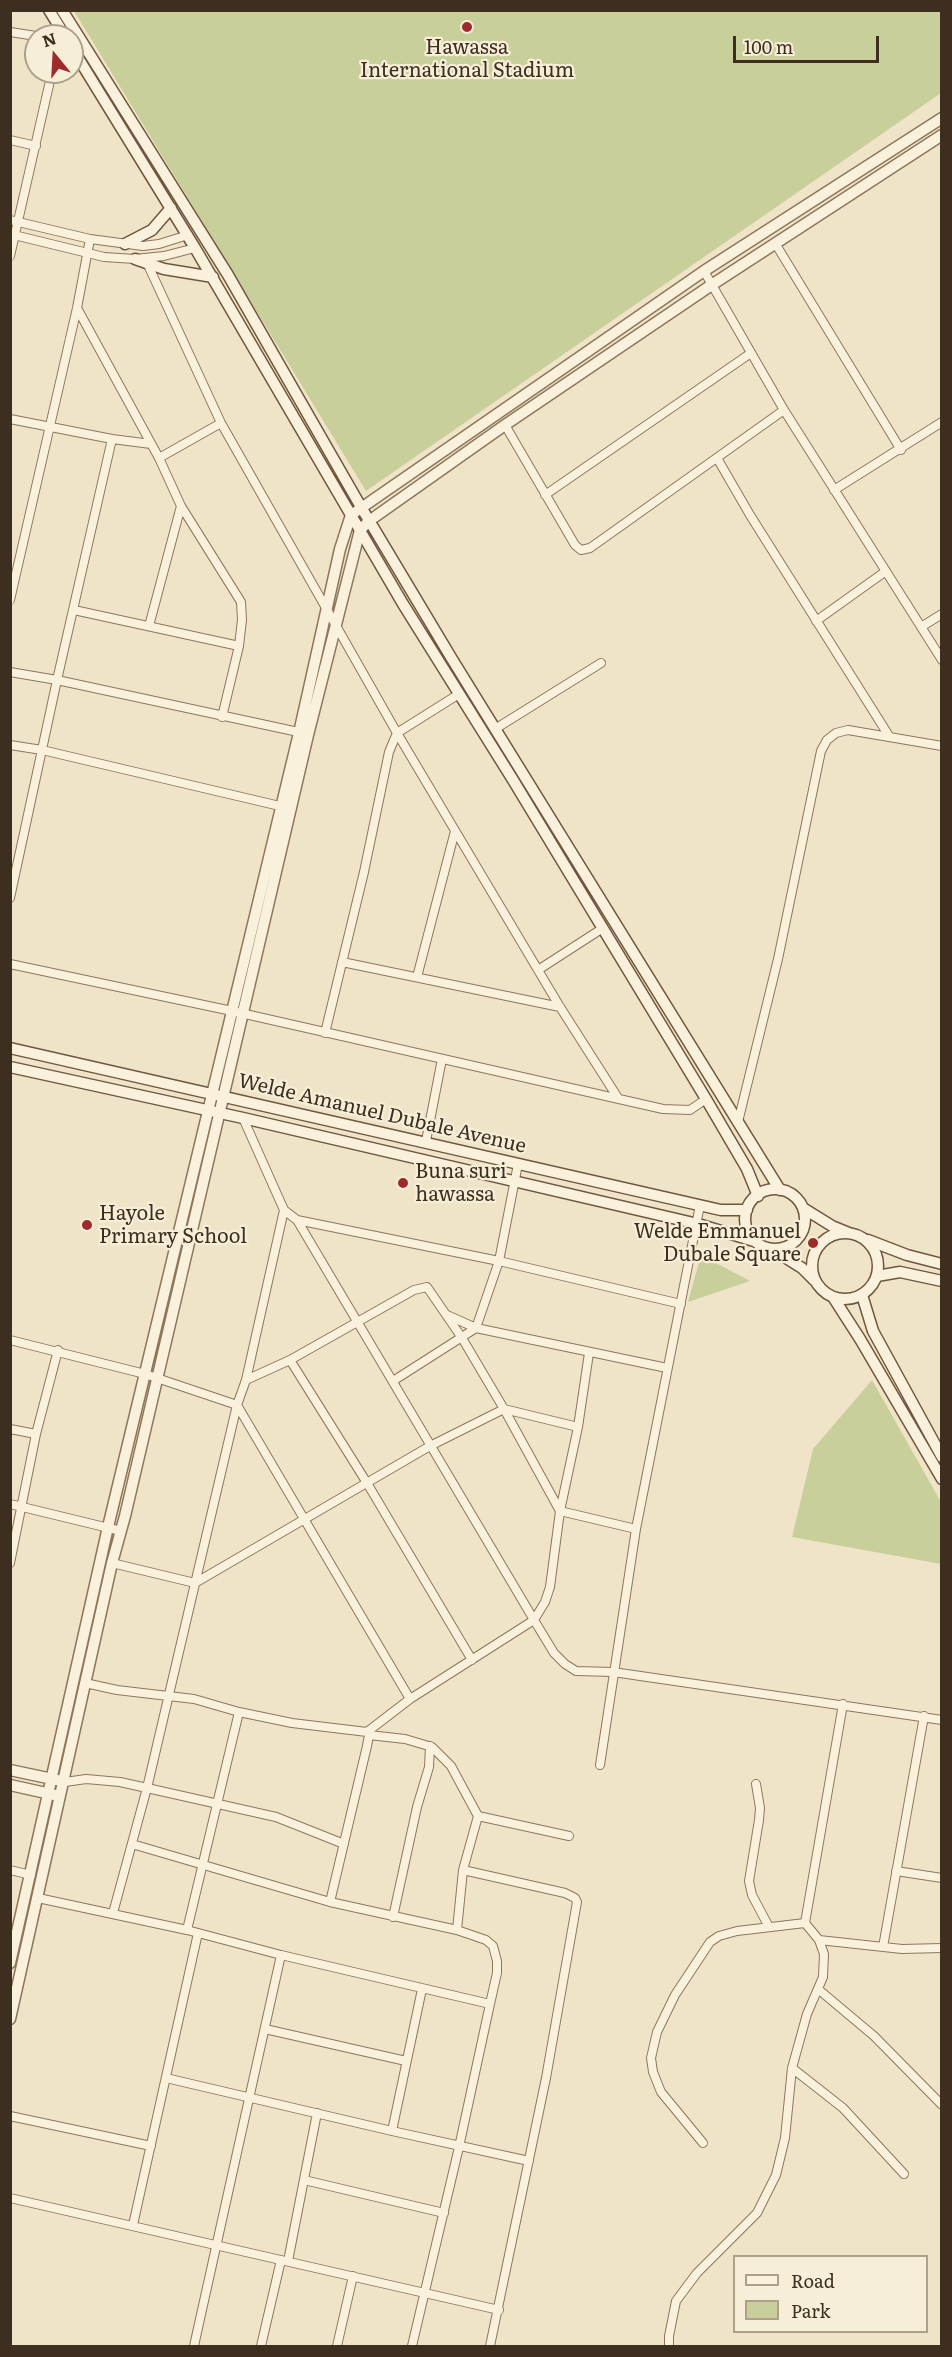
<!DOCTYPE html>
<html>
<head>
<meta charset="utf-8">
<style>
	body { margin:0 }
	#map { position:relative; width:952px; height:2357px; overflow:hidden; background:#f0e4c8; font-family:Literata,serif }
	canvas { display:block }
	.frame { position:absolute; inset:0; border:12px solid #3d2e20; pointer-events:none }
	.legend { position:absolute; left:733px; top:2255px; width:195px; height:78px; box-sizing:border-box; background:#f7eed8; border:2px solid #ada18e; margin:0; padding:8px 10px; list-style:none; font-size:18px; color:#3d2e20 }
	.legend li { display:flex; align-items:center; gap:12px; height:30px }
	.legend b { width:30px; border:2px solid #ada18e }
	.north { position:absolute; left:24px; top:24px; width:60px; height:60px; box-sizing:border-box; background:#f7eed8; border:2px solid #ada18e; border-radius:50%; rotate:342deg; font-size:16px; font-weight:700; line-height:24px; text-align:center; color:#3d2e20 }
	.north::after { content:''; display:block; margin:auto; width:21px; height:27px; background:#9e2a2b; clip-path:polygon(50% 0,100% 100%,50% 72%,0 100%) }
	.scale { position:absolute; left:733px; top:36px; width:146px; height:27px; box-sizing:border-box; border:3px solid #3d2e20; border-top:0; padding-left:8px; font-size:18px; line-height:21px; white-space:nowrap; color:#3d2e20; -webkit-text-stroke:4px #f7eed8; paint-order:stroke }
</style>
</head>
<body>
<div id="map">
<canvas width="952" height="2357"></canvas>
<div class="frame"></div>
<ul class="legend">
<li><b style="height:8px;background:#faf1dc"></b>Road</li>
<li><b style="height:16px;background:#c9cf9b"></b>Park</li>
</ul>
<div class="north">N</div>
<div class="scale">100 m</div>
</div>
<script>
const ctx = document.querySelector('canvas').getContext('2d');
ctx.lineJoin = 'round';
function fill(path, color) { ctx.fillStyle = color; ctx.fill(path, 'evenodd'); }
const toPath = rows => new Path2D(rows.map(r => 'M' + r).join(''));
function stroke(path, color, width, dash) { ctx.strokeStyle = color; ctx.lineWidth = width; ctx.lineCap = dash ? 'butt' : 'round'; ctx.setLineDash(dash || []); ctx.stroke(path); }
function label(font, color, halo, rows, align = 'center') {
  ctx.font = font + ' Literata,serif'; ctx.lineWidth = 4.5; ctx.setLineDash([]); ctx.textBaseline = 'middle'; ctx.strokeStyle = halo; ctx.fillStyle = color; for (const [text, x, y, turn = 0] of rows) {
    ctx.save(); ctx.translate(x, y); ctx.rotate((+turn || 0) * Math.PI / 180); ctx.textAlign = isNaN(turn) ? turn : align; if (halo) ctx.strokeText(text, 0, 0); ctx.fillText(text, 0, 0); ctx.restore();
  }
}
const green = toPath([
	[74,11,941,11,941,93,366,491],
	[701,1255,750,1281,688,1302],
	[872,1380,941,1502,941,1564,792,1537,813,1449]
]);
const minor = toPath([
	[10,32,36,36],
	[10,140,36,146],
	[10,220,90,239,143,246,159,244,188,235],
	[10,234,104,257,135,259,164,256,195,248],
	[775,243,901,450],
	[10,256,52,72],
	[148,265,221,423,397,733,560,1007,618,1098],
	[704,271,784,410,942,660],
	[77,308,159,458,181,506,241,602,242,620,239,646,222,717],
	[10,419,112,439,151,444],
	[505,425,575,545,581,550,590,548,784,410],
	[159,458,221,423],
	[717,458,750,515,889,736],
	[834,490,942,422],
	[545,495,751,353],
	[10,600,77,308,90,239],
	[74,610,239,646],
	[816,621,886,571],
	[149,626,181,506],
	[921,627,942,614],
	[10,672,57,680,303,733],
	[495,729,601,663],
	[10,745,42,750,284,807],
	[10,898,57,680,112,439],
	[342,962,560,1007],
	[10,964,232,1011,663,1109,690,1110,706,1099],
	[538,970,603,928],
	[417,977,455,831],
	[325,1033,364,872,389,752,397,733,459,694],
	[243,1118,284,1210,297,1220,534,1620,554,1653,565,1664,576,1671,613,1672,942,1720],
	[738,1122,778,959,821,751,827,740,836,733,848,730,942,746],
	[426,1141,442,1059],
	[297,1220,499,1261,681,1304],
	[447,1315,476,1328,667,1368],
	[10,1340,145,1374,237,1405,410,1699],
	[290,1360,367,1483,472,1660],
	[246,1380,290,1360,414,1290,427,1287,462,1338,504,1409,560,1511,636,1529],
	[393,1381,476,1328,499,1261,518,1164],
	[10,1429,36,1434],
	[10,1504,121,1531],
	[10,1563,36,1434,58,1350],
	[112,1563,195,1583,430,1446,504,1409,578,1427],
	[85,1683,117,1690,194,1699,239,1712,292,1723,367,1732,410,1699,534,1620,545,1602,550,1587,560,1511,578,1427,589,1353],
	[367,1732,369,1735,367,1746,330,1902,457,1930,486,1940,493,1946,497,1961,497,1973,490,2004],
	[369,1735,405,1739,432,1747,451,1766,478,1816,463,1870],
	[600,1765,636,1529,700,1205],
	[65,1782,86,1779,120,1782,147,1788,276,1817,344,1844],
	[756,1784,760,1808,759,1820,749,1881,752,1895,769,1927],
	[478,1816,569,1836],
	[132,1844,330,1902],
	[10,1870,31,1875],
	[896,1871,942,1878],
	[38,1898,187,1930,281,1955,490,2004,459,2147,412,2346],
	[113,1913,147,1788,237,1405,246,1380,284,1210],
	[393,1917,417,1807,429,1767,430,1746],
	[187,1930,239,1712],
	[457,1930,463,1870,565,1893,575,1898,577,1902,546,2078,490,2346],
	[819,1940,902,1949,942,1948],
	[883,1947,924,1716],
	[818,1989,874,2036,942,2105],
	[265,2029,406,2061],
	[792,2068,843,2108,904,2174],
	[166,2078,392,2131,529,2161],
	[10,2116,151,2146],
	[392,2131,422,1989],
	[703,2143,661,2092,653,2072,651,2058,657,2032,675,1995,710,1942,719,1936,737,1931,805,1923],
	[304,2180,444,2213],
	[10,2198,499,2310],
	[133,2225,198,1933],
	[288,2261,317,2113],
	[194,2346,281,1955],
	[261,2346,281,2260],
	[337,2346,353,2276],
	[669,2346,669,2336,676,2301,697,2273,757,2213,776,2175,785,2138,792,2068,807,2014,823,1977,824,1954,819,1940,805,1923,843,1704]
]);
const tertiary = toPath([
	[10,1770,57,1780],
	[10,1785,55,1795],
	[10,1963,108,1527,299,733,340,549,351,515,704,271,942,118],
	[10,2019,112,1563,125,1516,308,735,360,530,369,521,505,425,713,284,942,135]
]);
const secondary = toPath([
	[49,10,65,36],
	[62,10,228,275,361,507,452,659,780,1190],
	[72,48,195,248,403,604,513,780,706,1099,747,1169,758,1196],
	[125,244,152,230,171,208],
	[135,259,164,269,213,277],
	[10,1048,721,1210,747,1210],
	[10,1067,243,1118,698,1224,754,1241],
	'745 1219a30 30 0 1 1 60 0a30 30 0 1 1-60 0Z',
	[803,1208,832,1226,849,1233],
	'812 1266a33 33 0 1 1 66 0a33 33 0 1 1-66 0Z',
	[868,1240,907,1255,942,1264],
	[772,1249,802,1268,815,1281],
	[877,1276,900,1272,942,1281],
	[862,1295,873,1331,942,1457],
	[833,1297,860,1339,942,1479]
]);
const markers = [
	[467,27,6,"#9e2a2b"],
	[403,1183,6,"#9e2a2b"],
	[87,1225,6,"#9e2a2b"],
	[813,1243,6,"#9e2a2b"]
];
const poiNames = [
	["Hawassa",467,48,"center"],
	["International Stadium",467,71,"center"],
	["Buna suri",415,1172],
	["hawassa",415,1195],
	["Hayole",99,1214],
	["Primary School",99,1237],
	["Welde Emmanuel",801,1232,"right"],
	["Dubale Square",801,1255,"right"]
];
const streetNames = [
	["Welde Amanuel Dubale Avenue",382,1114,13]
];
fill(green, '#c9cf9b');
stroke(minor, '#8d765c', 10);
stroke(tertiary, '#8d765c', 13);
stroke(secondary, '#6f573f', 13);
stroke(minor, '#faf1dc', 8);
stroke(tertiary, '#faf1dc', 10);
stroke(secondary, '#faf1dc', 10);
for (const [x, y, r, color] of markers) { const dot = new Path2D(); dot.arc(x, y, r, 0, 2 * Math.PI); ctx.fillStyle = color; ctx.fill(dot); stroke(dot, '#f7eed8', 2); }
label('20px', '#3d2e20', '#f7eed8', poiNames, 'left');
label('20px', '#3d2e20', '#f7eed8', streetNames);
</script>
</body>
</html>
